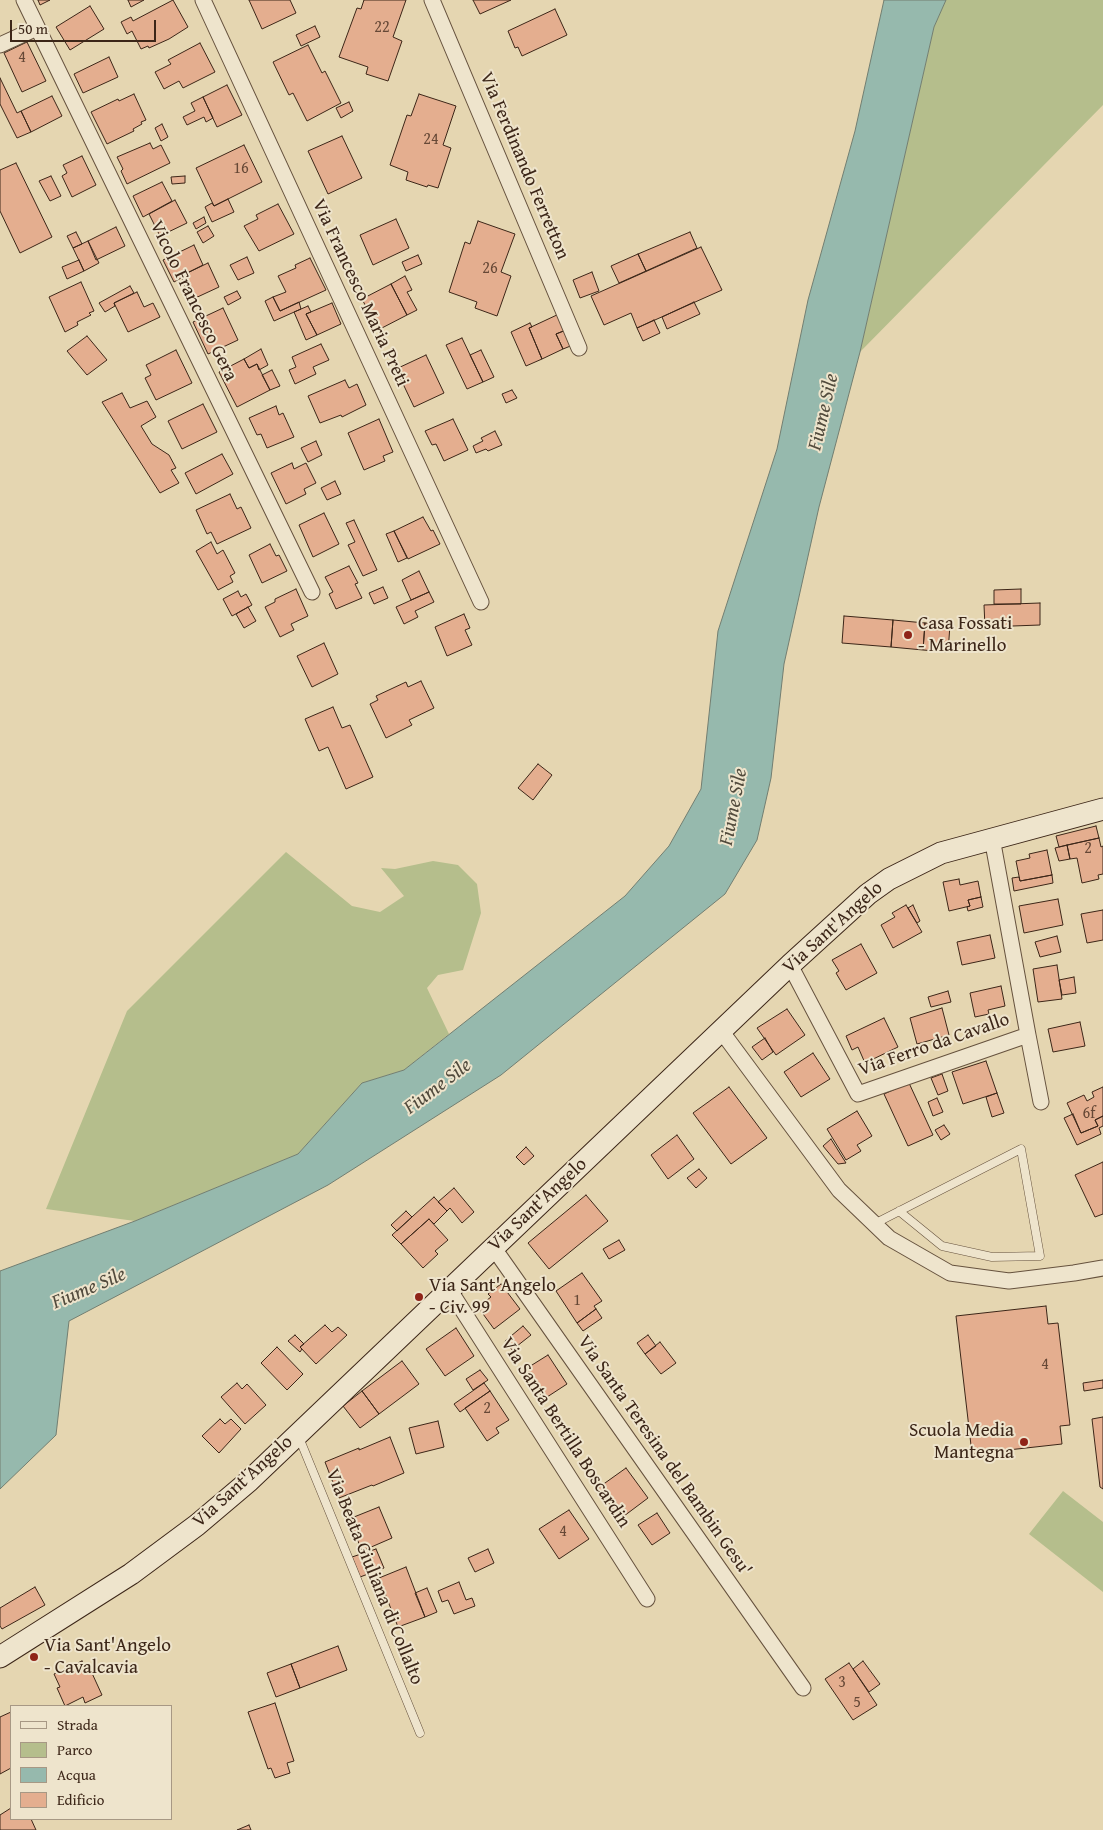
<!DOCTYPE html>
<html>
<head>
<meta charset="utf-8">
<style>
	body { margin:0 }
	#map { position:relative; width:1103px; height:1830px; overflow:hidden; background:#e5d6b1; font-family:"Gentium Book Plus",serif }
	canvas { display:block }
	.legend { position:absolute; left:10px; top:1705px; width:162px; height:115px; box-sizing:border-box; background:#eee4cc; border:1px solid #a79884; margin:0; padding:6px 9px; list-style:none; font-size:15px; color:#3c2618 }
	.legend li { display:flex; align-items:center; gap:10px; height:25px }
	.legend b { width:25px; border:1px solid #a79884 }
	.scale { position:absolute; left:10px; top:20px; width:146px; height:22px; box-sizing:border-box; border:2px solid #3c2618; border-top:0; padding-left:6px; font-size:15px; line-height:18px; white-space:nowrap; color:#3c2618; -webkit-text-stroke:4px #eee4cc; paint-order:stroke }
</style>
</head>
<body>
<div id="map">
<canvas width="1103" height="1830"></canvas>
<ul class="legend">
<li><b style="height:6px;background:#eee4cc"></b>Strada</li>
<li><b style="height:14px;background:#b5be8c"></b>Parco</li>
<li><b style="height:14px;background:#96b9ad"></b>Acqua</li>
<li><b style="height:14px;background:#e4ae8f"></b>Edificio</li>
</ul>
<div class="scale">50 m</div>
</div>
<script>
const ctx = document.querySelector('canvas').getContext('2d');
ctx.lineJoin = 'round';
function fill(path, color) { ctx.fillStyle = color; ctx.fill(path, 'evenodd'); }
const toPath = rows => new Path2D(rows.map(r => 'M' + r).join(''));
function stroke(path, color, width, dash) { ctx.strokeStyle = color; ctx.lineWidth = width; ctx.lineCap = dash ? 'butt' : 'round'; ctx.setLineDash(dash || []); ctx.stroke(path); }
function label(font, color, halo, rows, align = 'center') {
  ctx.font = font + ' "Gentium Book Plus",serif'; ctx.lineWidth = 4; ctx.setLineDash([]); ctx.textBaseline = 'middle'; ctx.strokeStyle = halo; ctx.fillStyle = color; for (const [text, x, y, turn = 0] of rows) {
    ctx.save(); ctx.translate(x, y); ctx.rotate((+turn || 0) * Math.PI / 180); ctx.textAlign = isNaN(turn) ? turn : align; if (halo) ctx.strokeText(text, 0, 0); ctx.fillText(text, 0, 0); ctx.restore();
  }
}
const green = toPath([
	[946,0,1103,0,1103,105,860,352,934,27],
	[286,852,352,906,380,912,404,896,381,868,395,869,433,861,458,865,477,884,481,913,463,970,438,975,427,988,449,1034,404,1070,362,1083,298,1154,135,1221,46,1209,127,1011],
	[1063,1491,1103,1522,1103,1592,1029,1534]
]);
const water = toPath([
	[884,0,946,0,934,27,860,352,819,507,784,664,771,778,757,840,725,894,501,1075,328,1185,69,1321,56,1435,0,1489,0,1271,135,1221,298,1154,362,1083,404,1070,625,896,669,846,701,789,718,631,777,449,808,300,855,131,884,0]
]);
const building = toPath([
	[38,0,50,0,40,5,38,0],
	[128,0,144,0,131,7,128,0],
	[173,0,188,27,169,39,149,48,148,46,141,49,132,31,127,34,121,22,131,17,133,21,173,0],
	[249,0,290,0,296,13,262,29,249,0],
	[364,0,406,0,393,37,402,41,388,81,366,74,368,67,339,57,357,8,361,9,364,0],
	[473,0,511,0,480,14,473,0],
	[90,6,104,29,70,50,56,27,90,6],
	[555,9,567,35,522,56,518,47,515,48,508,31,555,9],
	[315,26,320,37,301,46,296,35,315,26],
	[27,42,46,81,22,92,4,53,27,42],
	[200,43,215,72,183,88,179,81,164,89,155,72,171,64,168,60,200,43],
	[308,45,322,73,325,71,341,103,307,121,293,93,289,95,273,62,308,45],
	[109,57,118,77,83,93,74,74,109,57],
	[0,78,17,113,21,111,31,132,17,138,0,104,0,78],
	[227,85,242,115,217,127,203,97,227,85],
	[134,94,146,120,141,122,142,124,133,129,134,131,107,144,91,112,118,99,119,101,134,94],
	[419,94,456,106,443,145,451,148,438,188,428,185,427,187,406,180,408,172,390,165,407,115,411,116,419,94],
	[52,96,62,116,31,132,21,111,52,96],
	[203,97,213,118,206,122,204,117,187,125,183,117,195,111,191,103,203,97],
	[349,102,353,111,341,118,336,108,349,102],
	[162,124,168,137,161,141,155,128,162,124],
	[342,136,362,178,328,194,308,151,342,136],
	[150,143,153,149,161,145,170,163,127,184,121,171,123,169,117,157,150,143],
	[244,145,262,182,214,206,196,168,244,145],
	[82,156,96,185,72,197,62,176,67,173,63,165,82,156],
	[16,163,52,237,20,253,0,211,0,170,16,163],
	[51,176,61,196,50,201,39,181,51,176],
	[185,176,185,183,172,184,171,177,185,176],
	[162,182,172,201,143,217,133,196,162,182],
	[228,199,234,212,212,222,205,207,212,203,214,206,228,199],
	[175,200,187,223,160,236,149,214,175,200],
	[278,204,294,234,259,251,244,226,258,219,256,215,278,204],
	[204,217,206,223,196,229,193,223,204,217],
	[396,219,409,248,373,265,360,235,396,219],
	[478,221,515,234,501,272,511,276,497,316,475,308,477,302,449,292,465,242,470,244,478,221],
	[208,226,214,236,203,243,197,232,208,226],
	[116,227,125,246,96,260,88,241,116,227],
	[76,232,82,244,73,248,67,236,76,232],
	[690,232,697,248,646,271,638,254,690,232],
	[88,241,99,263,84,271,73,248,88,241],
	[194,245,203,265,181,276,181,278,174,282,163,260,194,245],
	[701,247,722,290,637,328,631,313,604,325,591,296,701,247],
	[638,254,646,271,619,283,611,266,638,254],
	[418,255,422,264,406,271,402,262,418,255],
	[247,257,254,273,238,280,230,265,247,257],
	[310,258,326,290,280,311,273,297,286,292,278,276,296,268,295,265,310,258],
	[79,260,84,271,67,279,62,267,79,260],
	[208,263,219,287,191,300,181,276,208,263],
	[592,272,599,291,580,298,573,280,592,272],
	[405,276,412,290,407,292,417,310,407,315,391,284,405,276],
	[81,282,94,311,89,313,91,315,77,322,78,325,65,332,49,297,81,282],
	[391,284,407,315,378,330,362,299,391,284],
	[130,286,134,293,114,303,115,306,105,312,99,303,130,286],
	[237,291,241,298,228,305,224,297,237,291],
	[137,292,144,307,153,303,160,317,128,332,114,303,137,292],
	[273,297,280,311,299,302,301,309,274,321,265,301,273,297],
	[694,302,700,314,667,329,662,317,694,302],
	[332,303,341,324,317,335,306,314,332,303],
	[308,306,311,312,306,314,317,335,306,340,294,312,308,306],
	[223,308,238,340,208,354,193,322,223,308],
	[559,314,566,330,556,334,563,349,542,359,529,328,559,314],
	[654,320,660,333,643,341,637,328,654,320],
	[530,323,532,327,529,328,542,359,526,366,511,332,530,323],
	[566,330,573,345,563,349,556,334,566,330],
	[87,336,107,360,87,375,67,351,87,336],
	[462,338,483,382,467,389,446,345,462,338],
	[321,344,329,360,313,367,316,374,295,384,289,370,296,367,292,357,321,344],
	[261,349,268,365,259,370,257,364,249,368,244,359,261,349],
	[176,350,192,383,156,400,145,378,151,375,146,365,176,350],
	[481,350,494,377,483,382,470,355,481,350],
	[426,355,444,393,414,407,396,369,426,355],
	[244,359,249,368,257,364,270,390,237,407,219,372,244,359],
	[272,370,280,386,270,390,262,375,272,370],
	[345,380,349,388,357,384,366,405,342,417,341,415,320,423,308,396,345,380],
	[512,390,517,398,506,403,502,394,512,390],
	[122,393,130,408,147,401,156,417,141,426,152,444,169,455,176,468,171,470,179,483,160,493,102,402,122,393],
	[203,404,217,432,182,449,168,421,203,404],
	[276,406,279,415,283,413,294,437,267,448,261,434,257,435,249,418,276,406],
	[379,419,393,452,383,456,385,461,364,470,348,433,379,419],
	[453,419,468,450,444,461,436,444,432,445,425,431,453,419],
	[495,431,502,445,488,451,486,449,476,453,473,446,483,441,481,438,495,431],
	[316,441,322,455,308,462,301,448,316,441],
	[222,454,233,474,196,494,185,473,222,454],
	[292,463,294,469,306,463,316,483,304,489,306,494,286,504,271,473,292,463],
	[335,481,341,494,327,500,321,488,335,481],
	[230,494,237,509,241,507,251,528,217,544,211,532,207,534,196,510,230,494],
	[324,513,339,544,313,557,299,525,324,513],
	[423,517,431,531,433,530,440,544,408,559,394,531,423,517],
	[354,520,377,570,363,576,348,545,355,542,346,523,354,520],
	[394,531,407,558,398,562,386,534,394,531],
	[211,542,217,554,223,550,235,573,230,576,233,582,218,590,196,551,211,542],
	[270,544,276,556,279,555,287,571,262,583,249,555,270,544],
	[349,566,358,583,355,584,362,598,336,609,329,594,333,592,325,577,349,566],
	[419,571,429,592,411,600,402,580,419,571],
	[383,587,388,598,374,604,369,593,383,587],
	[296,589,308,616,291,624,294,630,280,637,265,607,275,602,275,599,296,589],
	[1021,589,1021,604,994,604,994,590,1021,589],
	[238,591,241,597,246,594,252,605,232,616,223,599,238,591],
	[429,592,434,602,415,611,418,617,404,624,396,607,429,592],
	[1040,603,1040,625,985,627,984,605,1040,603],
	[248,607,256,621,244,628,236,614,248,607],
	[464,614,470,628,465,630,472,645,447,656,435,627,464,614],
	[844,616,893,620,891,647,842,643,844,616],
	[893,620,925,623,923,650,891,647,893,620],
	[925,623,950,625,948,652,923,650,925,623],
	[324,643,338,674,312,687,297,656,324,643],
	[421,681,434,708,409,720,412,725,386,738,370,704,378,700,376,696,406,682,408,687,421,681],
	[333,707,342,728,350,725,373,777,346,789,328,747,319,751,305,719,333,707],
	[538,764,552,775,533,800,518,788,538,764],
	[1096,826,1099,838,1059,847,1056,836,1096,826],
	[1099,838,1101,847,1103,846,1103,874,1098,875,1099,879,1082,883,1077,858,1070,859,1067,845,1099,838],
	[1067,845,1070,859,1059,861,1055,848,1067,845],
	[1047,850,1052,875,1020,881,1016,861,1030,858,1029,854,1047,850],
	[1052,875,1053,883,1014,891,1012,878,1019,877,1020,881,1052,875],
	[959,879,960,885,978,881,981,897,968,900,970,906,949,911,943,882,959,879],
	[981,897,983,907,968,911,967,907,970,906,968,900,981,897],
	[1058,899,1063,925,1024,933,1019,906,1058,899],
	[906,905,922,932,893,948,881,925,895,917,892,913,906,905],
	[913,905,920,921,917,923,908,908,913,905],
	[1103,910,1103,940,1087,943,1081,914,1103,910],
	[990,935,995,958,962,965,957,942,990,935],
	[1057,936,1061,952,1040,957,1035,942,1057,936],
	[861,944,877,973,846,990,836,973,839,971,832,960,861,944],
	[1057,965,1062,999,1038,1002,1033,969,1057,965],
	[1074,977,1076,993,1062,995,1059,980,1074,977],
	[1001,986,1005,1006,988,1010,989,1014,975,1017,970,993,1001,986],
	[948,991,951,1002,931,1007,928,997,948,991],
	[942,1008,949,1035,917,1044,910,1018,942,1008],
	[787,1009,805,1035,776,1055,757,1028,787,1009],
	[884,1018,898,1047,865,1063,858,1047,852,1050,846,1036,884,1018],
	[1080,1022,1085,1046,1053,1052,1048,1029,1080,1022],
	[765,1038,773,1052,762,1060,752,1047,765,1038],
	[813,1053,830,1079,801,1097,784,1072,813,1053],
	[986,1061,997,1093,963,1104,952,1072,986,1061],
	[942,1074,948,1091,938,1095,931,1078,942,1074],
	[909,1083,933,1135,908,1146,884,1094,909,1083],
	[729,1087,767,1138,731,1164,693,1113,729,1087],
	[1103,1087,1103,1116,1095,1120,1098,1126,1081,1133,1067,1103,1084,1095,1087,1101,1094,1097,1092,1092,1103,1087],
	[997,1093,1004,1113,992,1117,986,1097,997,1093],
	[937,1098,943,1112,933,1116,928,1102,937,1098],
	[857,1111,872,1136,857,1145,861,1151,846,1160,827,1129,857,1111],
	[1073,1114,1081,1133,1098,1126,1095,1120,1103,1116,1103,1126,1099,1128,1101,1134,1077,1145,1064,1118,1073,1114],
	[944,1125,950,1134,941,1140,935,1130,944,1125],
	[677,1135,694,1159,668,1179,651,1155,677,1135],
	[831,1139,846,1163,838,1164,823,1146,831,1139],
	[526,1147,534,1156,524,1165,516,1157,526,1147],
	[1103,1162,1103,1214,1095,1217,1075,1175,1103,1162],
	[699,1169,707,1178,696,1188,687,1178,699,1169],
	[454,1188,474,1212,462,1223,450,1208,447,1211,438,1202,454,1188],
	[586,1195,608,1221,549,1269,528,1243,586,1195],
	[434,1197,447,1211,434,1224,429,1219,401,1244,392,1235,434,1197],
	[406,1211,412,1217,397,1231,391,1225,406,1211],
	[429,1219,448,1240,435,1251,438,1254,423,1268,401,1244,429,1219],
	[619,1240,625,1250,609,1259,603,1249,619,1240],
	[582,1273,602,1301,594,1306,596,1309,577,1323,556,1291,582,1273],
	[501,1284,520,1309,494,1329,478,1307,491,1297,488,1294,501,1284],
	[1046,1306,1048,1324,1058,1323,1070,1425,1060,1426,1062,1444,972,1454,956,1316,1046,1306],
	[596,1309,602,1318,583,1331,577,1323,596,1309],
	[325,1325,332,1332,338,1327,347,1335,316,1364,300,1347,325,1325],
	[523,1326,531,1335,512,1350,505,1341,523,1326],
	[456,1328,474,1356,445,1376,426,1349,456,1328],
	[295,1335,304,1344,300,1347,302,1349,300,1352,288,1341,295,1335],
	[648,1335,656,1346,645,1354,637,1343,648,1335],
	[660,1342,676,1363,661,1374,645,1354,660,1342],
	[277,1347,303,1374,287,1390,261,1363,277,1347],
	[548,1355,567,1384,544,1399,524,1370,548,1355],
	[402,1361,419,1384,379,1414,362,1391,402,1361],
	[480,1370,488,1380,473,1390,466,1379,480,1370],
	[1103,1380,1103,1388,1084,1391,1083,1383,1103,1380],
	[237,1383,242,1389,247,1384,266,1405,245,1424,221,1397,237,1383],
	[484,1383,490,1391,460,1412,454,1404,484,1383],
	[362,1391,379,1414,360,1428,343,1406,362,1391],
	[490,1391,509,1420,496,1428,499,1433,487,1441,465,1408,490,1391],
	[1103,1417,1103,1489,1100,1487,1092,1419,1103,1417],
	[220,1419,225,1424,231,1419,241,1429,219,1453,202,1436,220,1419],
	[438,1421,444,1447,416,1454,409,1428,438,1421],
	[390,1437,404,1473,373,1486,372,1485,339,1498,325,1462,359,1448,359,1450,390,1437],
	[626,1468,648,1498,620,1519,598,1488,626,1468],
	[379,1507,392,1538,362,1551,349,1519,379,1507],
	[569,1510,589,1539,559,1559,539,1529,569,1510],
	[657,1513,670,1533,652,1545,638,1525,657,1513],
	[376,1549,384,1568,360,1577,352,1557,376,1549],
	[488,1549,494,1563,475,1572,468,1558,488,1549],
	[406,1567,425,1617,398,1627,379,1578,406,1567],
	[459,1582,466,1600,472,1598,475,1606,454,1614,448,1600,442,1602,438,1591,459,1582],
	[35,1587,45,1605,2,1629,0,1626,0,1608,35,1587],
	[427,1588,437,1612,425,1617,415,1593,427,1588],
	[338,1646,347,1670,300,1688,291,1664,338,1646],
	[82,1661,87,1673,91,1671,102,1695,85,1703,83,1697,65,1706,57,1688,60,1687,54,1674,82,1661],
	[863,1661,880,1684,869,1692,853,1669,863,1661],
	[849,1663,877,1705,853,1720,825,1679,849,1663],
	[291,1664,300,1688,276,1697,267,1673,291,1664],
	[275,1703,294,1761,287,1763,290,1773,275,1778,271,1768,268,1769,248,1712,275,1703],
	[11,1712,11,1768,0,1774,0,1717,11,1712],
	[11,1808,11,1819,31,1819,36,1830,0,1830,0,1815,11,1808],
	[249,1825,251,1830,237,1830,249,1825]
]);
const lane = toPath([
	[874,1224,1021,1149,1040,1256,992,1257,942,1246,899,1211],
	[298,1435,420,1733]
]);
const street = toPath([
	[24,0,312,592],
	[203,0,481,602],
	[432,0,579,348],
	[0,45,37,28],
	[790,965,858,1094,1028,1035,992,838],
	[722,1032,839,1190,889,1238,950,1273,1009,1281,1074,1273,1103,1268],
	[1028,1035,1041,1102],
	[493,1247,803,1688],
	[449,1289,647,1599]
]);
const secondary = toPath([
	[0,1657,131,1574,197,1525,249,1481,790,965,868,894,889,879,941,853,1103,809]
]);
const markers = [
	[908,635,5,"#8f2418"],
	[419,1297,5,"#8f2418"],
	[1024,1442,5,"#8f2418"],
	[34,1657,5,"#8f2418"]
];
const numberNames = [
	["22",382,28],
	["4",22,58],
	["24",431,140],
	["16",241,169],
	["26",490,269],
	["2",1088,849],
	["6f",1089,1114],
	["1",577,1301],
	["4",1045,1365],
	["2",487,1409],
	["4",563,1532],
	["3",842,1683],
	["5",857,1703]
];
const streetNames = [
	["Via Ferdinando Ferretton",524,166,67],
	["Via Francesco Maria Preti",360,293,65],
	["Vicolo Francesco Gera",193,301,64],
	["Via Sant'Angelo",833,928,-42],
	["Via Ferro da Cavallo",934,1045,-19],
	["Via Sant'Angelo",538,1205,-43],
	["Via Santa Bertilla Boscardin",565,1433,57],
	["Via Santa Teresina del Bambin Gesu'",664,1456,55],
	["Via Sant'Angelo",243,1482,-42],
	["Via Beata Giuliana di Collalto",374,1577,68]
];
const poiNames = [
	["Casa Fossati",918,624],
	["- Marinello",918,646],
	["Via Sant'Angelo",429,1286],
	["- Civ. 99",429,1308],
	["Scuola Media",1014,1431,"right"],
	["Mantegna",1014,1453,"right"],
	["Via Sant'Angelo",44,1646],
	["- Cavalcavia",44,1668]
];
const waterNames = [
	["Fiume Sile",824,412,-77],
	["Fiume Sile",734,807,-79],
	["Fiume Sile",438,1087,-37],
	["Fiume Sile",89,1289,-23]
];
fill(green, '#b5be8c');
fill(water, '#96b9ad');
stroke(water, '#727e71', 1);
fill(building, '#e4ae8f');
stroke(building, '#3c2618', 1);
stroke(lane, '#66523e', 9);
stroke(street, '#66523e', 17);
stroke(secondary, '#3c2618', 23);
stroke(lane, '#eee4cc', 8);
stroke(street, '#eee4cc', 15);
stroke(secondary, '#eee4cc', 21);
for (const [x, y, r, color] of markers) { const dot = new Path2D(); dot.arc(x, y, r, 0, 2 * Math.PI); ctx.fillStyle = color; ctx.fill(dot); stroke(dot, '#eee4cc', 2); }
label('16px', '#664836', null, numberNames);
label('19px', '#3c2618', '#eee4cc', streetNames);
label('19px', '#3c2618', '#eee4cc', poiNames, 'left');
label('italic 20px', '#524b3d', '#eee4cc', waterNames);
</script>
</body>
</html>
